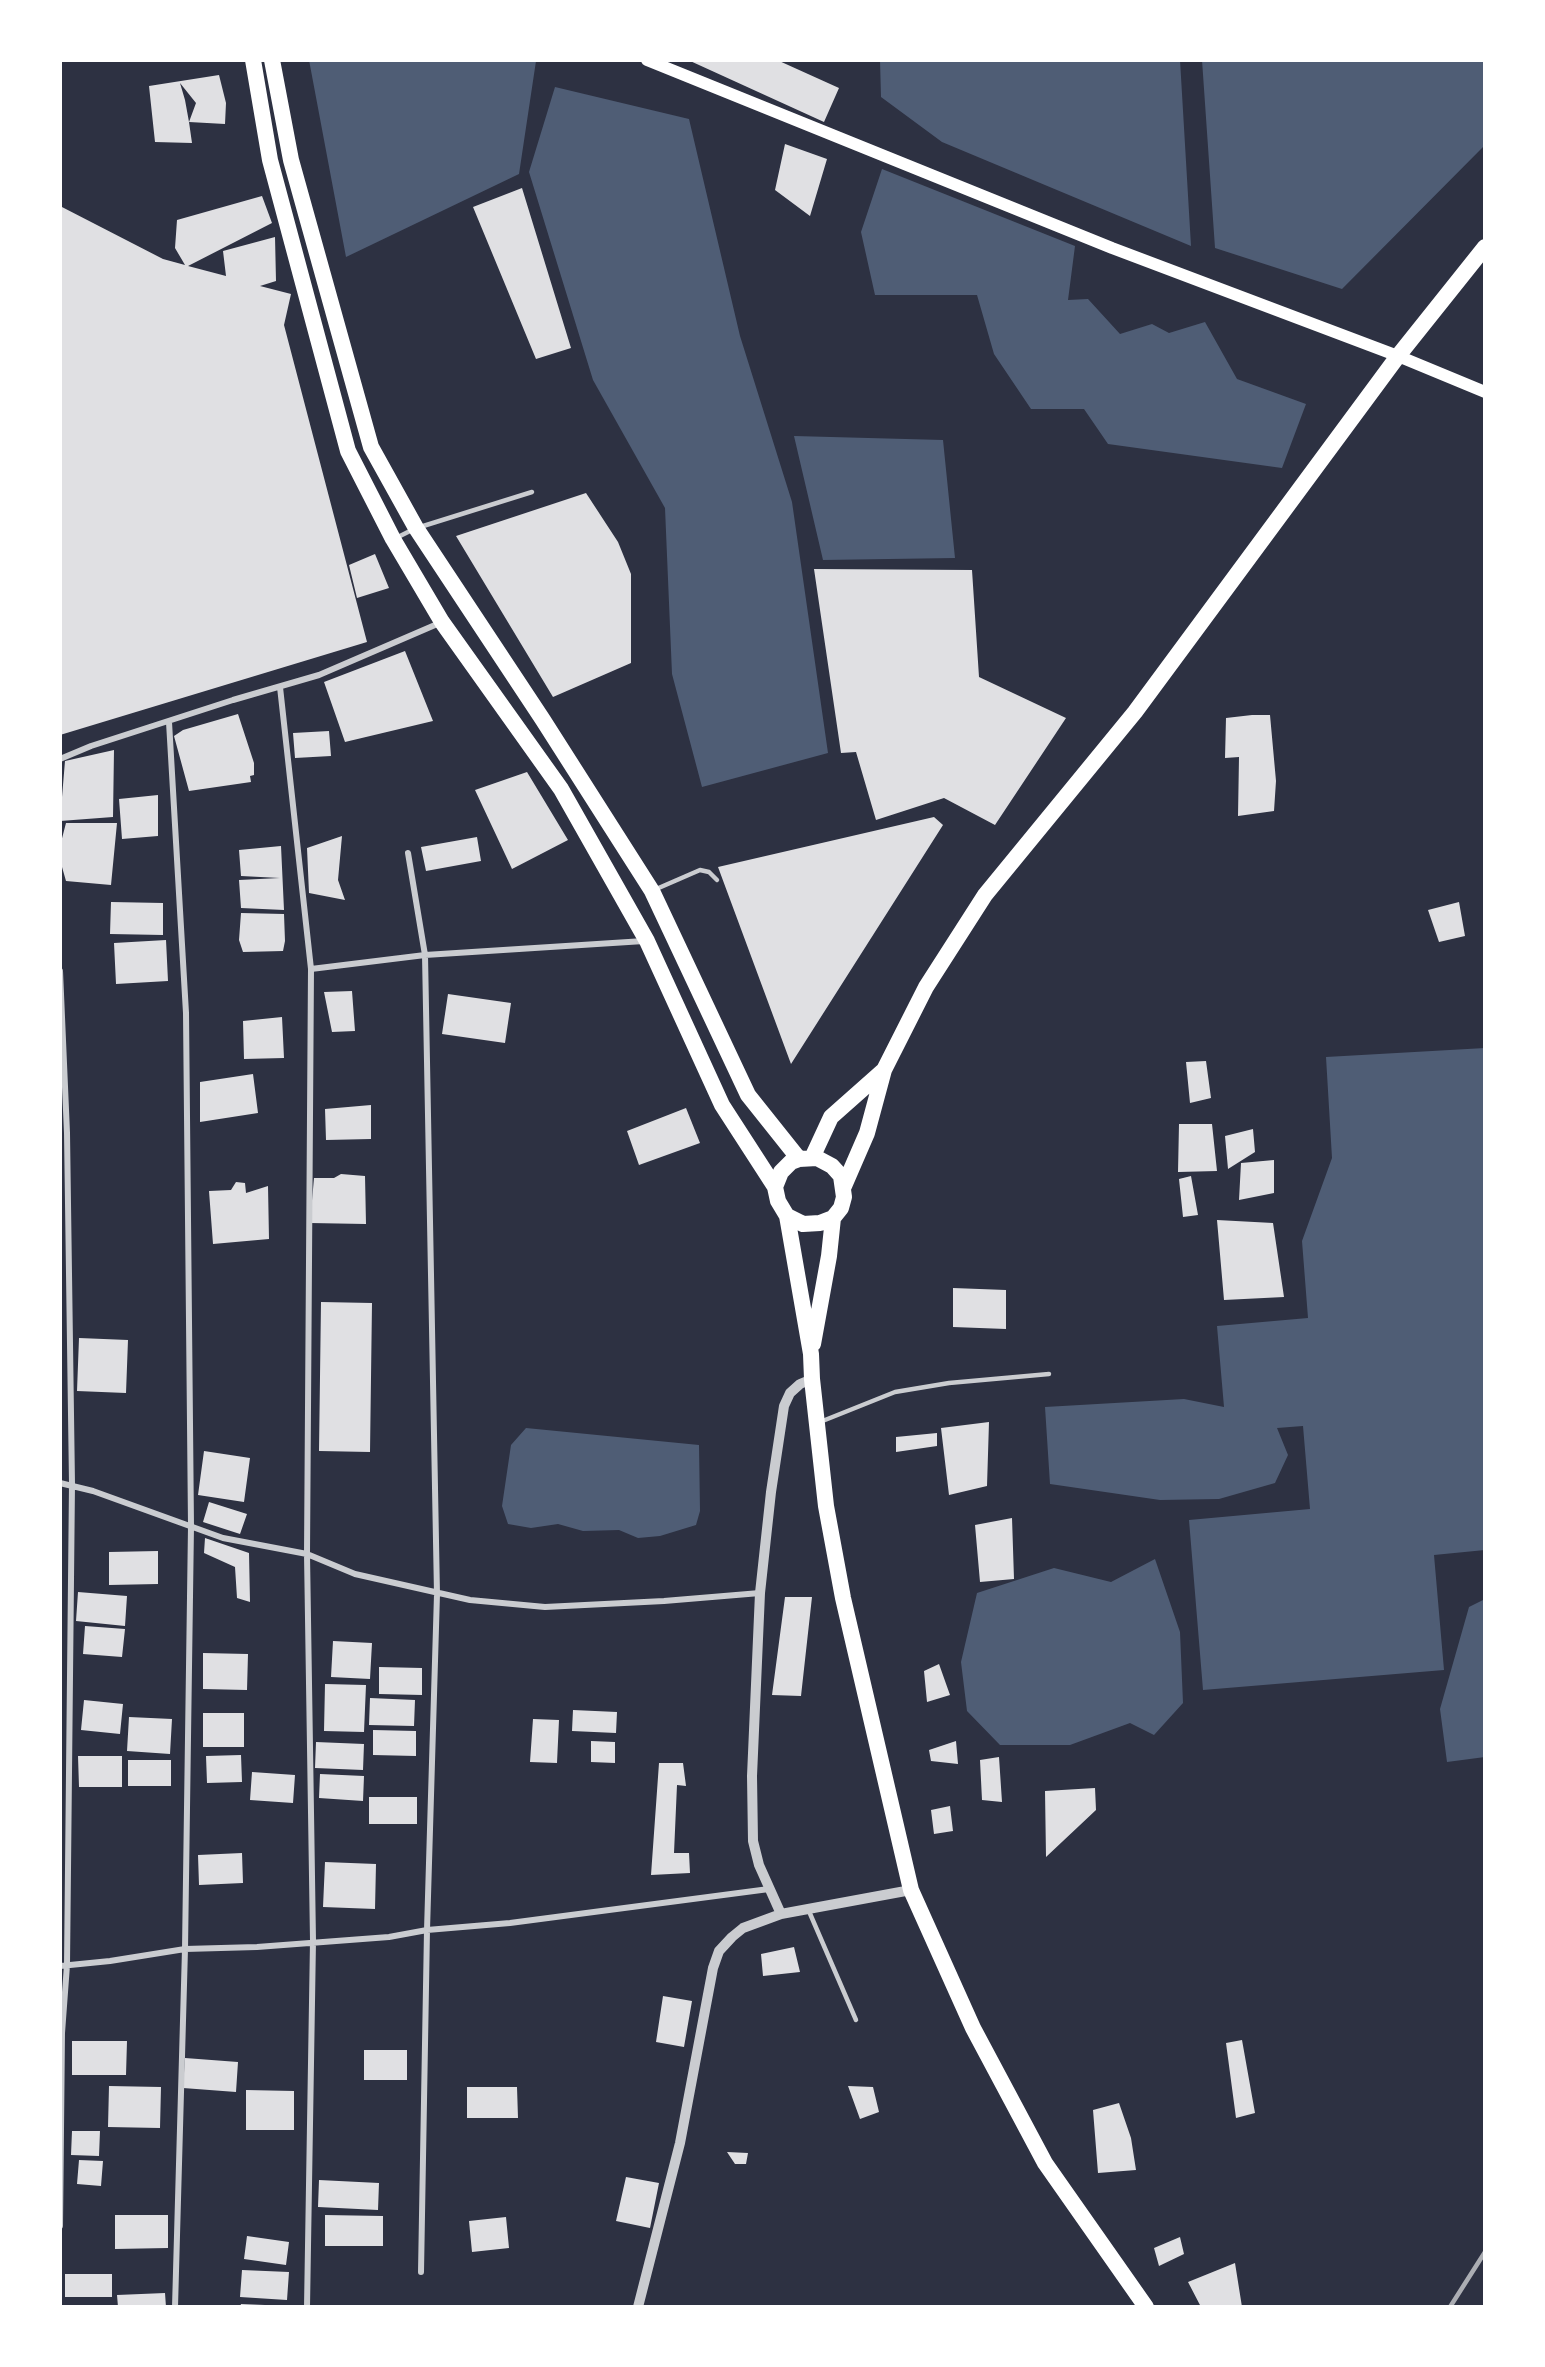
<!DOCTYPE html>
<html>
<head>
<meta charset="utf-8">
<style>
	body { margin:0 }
	#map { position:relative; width:1545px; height:2367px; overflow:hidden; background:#2d3142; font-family:"Varela Round",sans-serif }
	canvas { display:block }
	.frame { position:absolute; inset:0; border:62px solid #fff; pointer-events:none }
</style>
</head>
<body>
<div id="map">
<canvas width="1545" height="2367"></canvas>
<div class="frame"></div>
</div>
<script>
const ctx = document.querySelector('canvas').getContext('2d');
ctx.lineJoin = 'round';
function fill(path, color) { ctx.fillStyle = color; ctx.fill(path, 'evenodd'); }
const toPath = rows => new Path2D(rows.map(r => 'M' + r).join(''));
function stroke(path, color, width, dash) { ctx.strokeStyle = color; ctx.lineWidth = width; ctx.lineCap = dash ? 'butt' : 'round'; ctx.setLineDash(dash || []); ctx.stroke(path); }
const water = toPath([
	[309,60,536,61,519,174,346,257],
	[880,60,1180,60,1191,246,942,142,881,97],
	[1202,60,1485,60,1485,145,1342,289,1215,248],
	[555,87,689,119,740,336,792,502,828,753,702,787,672,674,665,508,593,380,529,172],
	[882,169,1075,246,1068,300,1088,299,1120,334,1152,324,1169,333,1205,322,1237,379,1306,404,1282,468,1108,444,1084,409,1031,409,994,354,977,295,875,295,861,232],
	[794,436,943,440,955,558,823,560],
	[1485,1048,1485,1550,1434,1555,1444,1670,1203,1690,1189,1520,1310,1509,1303,1426,1277,1428,1288,1455,1275,1483,1219,1499,1160,1500,1050,1484,1045,1407,1184,1399,1224,1407,1217,1326,1308,1318,1302,1241,1332,1158,1326,1057],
	[526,1428,699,1445,700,1511,696,1525,660,1536,638,1538,619,1530,583,1531,558,1524,531,1528,508,1524,502,1506,511,1445],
	[1155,1559,1180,1632,1183,1703,1154,1735,1130,1723,1070,1745,1000,1745,967,1711,961,1662,977,1593,1054,1568,1111,1582],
	[1485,1599,1485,1757,1447,1762,1440,1709,1469,1607]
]);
const building = toPath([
	[688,60,777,60,839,88,824,122],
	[219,75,226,103,225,124,189,122,192,143,155,142,149,86],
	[180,83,196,103,189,122,185,100],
	[785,144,827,159,810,216,775,190],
	[522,188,571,348,536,359,473,207],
	[262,196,272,223,188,266,226,276,223,251,275,237,276,281,260,286,291,294,284,325,367,642,60,735,60,206,163,259,185,265,175,248,177,220],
	[586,493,618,542,631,574,631,663,553,697,456,536],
	[375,554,389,588,357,598,349,565],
	[814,569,972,570,979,677,1066,718,995,825,944,798,876,820,856,752,841,753],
	[405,651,433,721,345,742,324,682],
	[238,714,254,763,254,775,250,776,251,782,189,791,174,736,183,730],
	[1252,715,1270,715,1276,781,1274,811,1238,816,1239,757,1225,758,1226,718],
	[329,731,331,756,295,758,293,733],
	[114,750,113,817,60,821,65,761],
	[527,772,568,840,512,869,475,790],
	[158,795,158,836,122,839,119,799],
	[934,817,943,825,791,1064,718,867],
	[66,823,117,823,111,885,66,881,60,860,60,846],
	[342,836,338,880,345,900,309,893,307,848],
	[477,837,481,861,426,871,421,847],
	[281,846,284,910,241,908,239,880,280,878,241,876,239,850],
	[111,902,163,903,163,935,110,934],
	[1459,902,1465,936,1439,942,1428,910],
	[241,913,284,914,285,941,283,951,243,952,239,940],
	[166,940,168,981,116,984,114,943],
	[352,991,355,1031,332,1032,324,992],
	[448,994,511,1003,505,1043,442,1034],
	[282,1017,284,1058,244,1059,243,1021],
	[1206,1061,1211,1098,1190,1103,1186,1062],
	[253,1074,258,1113,200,1122,200,1082],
	[371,1105,371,1139,326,1140,325,1109],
	[686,1108,700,1143,639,1165,627,1131],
	[1179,1124,1212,1124,1217,1171,1178,1172],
	[1253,1129,1255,1152,1228,1169,1225,1136],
	[1274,1160,1274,1193,1239,1200,1241,1163],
	[341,1174,365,1176,366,1224,310,1223,314,1178,334,1178],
	[1191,1176,1198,1215,1183,1217,1179,1179],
	[236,1182,245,1183,246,1193,268,1186,269,1239,213,1244,209,1191,231,1190],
	[1217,1220,1273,1223,1284,1297,1224,1300],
	[953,1288,1006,1290,1006,1329,953,1327],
	[321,1302,372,1303,370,1452,319,1451],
	[79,1338,128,1340,126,1393,77,1391],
	[989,1422,987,1486,949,1495,941,1428],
	[937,1433,937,1446,896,1452,896,1437],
	[204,1451,250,1458,244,1502,198,1495],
	[209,1502,247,1514,240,1534,203,1522],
	[1012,1518,1014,1579,980,1582,975,1525],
	[205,1538,249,1553,250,1602,237,1598,235,1567,204,1553],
	[158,1551,158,1584,109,1585,109,1552],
	[78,1592,127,1596,125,1626,76,1621],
	[785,1597,812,1597,801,1696,772,1695],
	[85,1626,125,1629,122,1657,83,1654],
	[333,1641,372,1643,370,1679,331,1677],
	[203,1653,248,1654,247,1690,203,1689],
	[939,1664,950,1695,927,1702,924,1671],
	[379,1667,422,1668,422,1695,379,1694],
	[325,1684,366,1685,364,1732,324,1731],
	[370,1698,415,1700,414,1726,369,1725],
	[84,1700,123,1704,120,1734,81,1730],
	[573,1710,617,1712,616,1733,572,1731],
	[203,1713,244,1713,244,1747,203,1747],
	[129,1717,172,1719,170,1754,127,1751],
	[533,1719,559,1720,557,1763,530,1762],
	[373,1730,416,1731,416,1756,373,1755],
	[591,1741,615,1742,615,1763,591,1762],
	[956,1741,958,1764,931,1761,929,1750],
	[316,1742,364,1744,363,1770,315,1768],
	[241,1755,242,1782,207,1783,206,1756],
	[78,1756,122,1756,122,1787,79,1787],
	[999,1757,1002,1802,982,1800,980,1760],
	[128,1760,171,1760,171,1786,128,1786],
	[659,1763,683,1763,686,1786,677,1785,674,1853,689,1853,690,1873,651,1875],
	[252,1772,295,1775,293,1803,250,1800],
	[320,1774,364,1776,363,1801,319,1798],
	[1095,1788,1096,1810,1046,1857,1045,1791],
	[369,1797,417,1797,417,1824,369,1824],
	[950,1806,953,1831,934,1834,931,1810],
	[242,1853,243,1883,199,1885,198,1855],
	[325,1862,376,1864,375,1909,323,1907],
	[794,1947,800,1972,763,1976,761,1954],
	[663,1996,692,2001,684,2047,656,2042],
	[1242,2040,1255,2113,1236,2118,1226,2043],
	[72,2041,127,2041,126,2075,72,2075],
	[364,2050,407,2050,407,2080,364,2080],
	[185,2058,238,2062,236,2092,183,2088],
	[109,2086,161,2087,160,2128,108,2127],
	[848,2086,873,2087,879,2112,860,2119],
	[467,2087,517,2087,518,2118,467,2118],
	[246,2090,294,2091,294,2130,246,2130],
	[1119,2103,1131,2138,1136,2170,1098,2173,1093,2110],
	[72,2131,100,2131,99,2156,71,2155],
	[727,2152,748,2153,746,2164,735,2164],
	[79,2160,103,2161,101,2186,77,2184],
	[626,2177,659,2183,650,2228,616,2221],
	[319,2180,379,2183,378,2210,318,2207],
	[115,2215,168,2215,168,2248,115,2249],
	[325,2215,383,2216,383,2246,325,2246],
	[506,2217,509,2248,472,2252,469,2221],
	[247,2236,289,2242,286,2265,244,2259],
	[1180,2237,1184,2254,1159,2266,1154,2248],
	[1235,2263,1242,2307,1201,2307,1188,2282],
	[242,2270,289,2272,287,2300,240,2297],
	[65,2274,112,2274,112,2297,65,2297],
	[165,2293,166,2307,118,2307,117,2295],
	[241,2304,265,2305,265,2307,240,2307]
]);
const service = toPath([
	[420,527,532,492],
	[396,538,412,530],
	[654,890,700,870,709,872,717,880],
	[820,1422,895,1392,949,1383,1049,1374],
	[808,1909,856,2020]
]);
const minor = toPath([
	[280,687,311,969,307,1554,313,1941,307,2307],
	[169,722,186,1013,191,1526,185,1949,175,2307],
	[60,759,91,746,233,700,319,675,442,622],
	[408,853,425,955,437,1594,427,1930,421,2272],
	[311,969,425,955,644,941],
	[60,971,67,1133,72,1484,67,1965,62,2033,60,2226],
	[60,1483,93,1491,223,1538,307,1554,355,1574,470,1600,545,1607,664,1601,760,1593],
	[60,1966,110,1961,185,1949,257,1947,389,1937,427,1930,510,1923,769,1889]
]);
const tertiary = toPath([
	[781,1914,911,1890],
	[638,2307,680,2143,713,1968,719,1951,732,1937,743,1928,781,1914,759,1865,753,1841,752,1776,760,1593,771,1492,784,1406,790,1393,800,1384,812,1379]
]);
const secondary = toPath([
	[647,60,1112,248,1398,356,1485,392]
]);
const trunk = toPath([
	[253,60,270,160,348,451,393,539,442,622,561,789,647,941,722,1105,775,1187],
	[272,60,291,160,371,447,416,528,543,720,652,891,748,1095,799,1159],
	[812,1158,831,1117,884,1070],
	[817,1158,832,1166,841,1176,844,1197,841,1208,833,1218,820,1223,803,1224,787,1216,778,1201,775,1187,781,1172,791,1162,799,1159,817,1158],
	[844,1186,867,1133,884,1070,926,987,985,895,1135,712,1398,356,1485,247],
	[787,1216,811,1354,812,1379,826,1506,843,1598,911,1890,973,2028,1045,2163,1146,2307],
	[813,1344,829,1256,833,1218]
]);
const rail = toPath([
	[1450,2307,1485,2252]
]);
fill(water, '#4f5d75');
fill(building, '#e0e0e3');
stroke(service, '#caccd0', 4.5);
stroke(minor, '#caccd0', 6);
stroke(tertiary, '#caccd0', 10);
stroke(secondary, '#fff', 12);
stroke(trunk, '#fff', 16);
stroke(rail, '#abadb3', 4.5);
</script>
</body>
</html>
